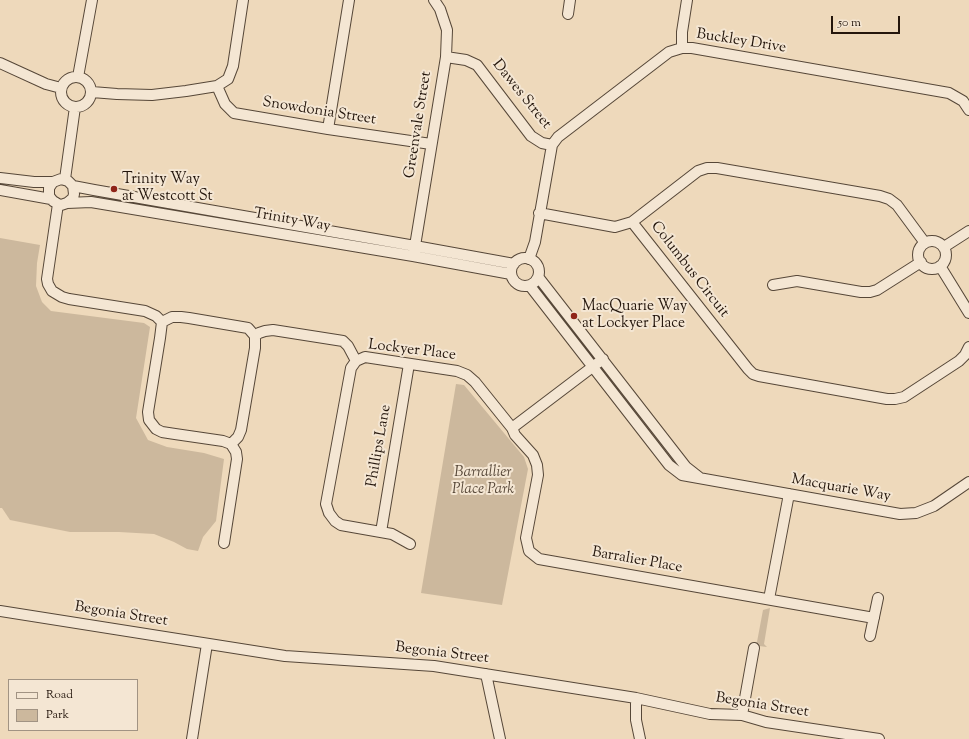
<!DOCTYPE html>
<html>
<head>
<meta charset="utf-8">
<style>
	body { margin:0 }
	#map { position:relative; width:969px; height:739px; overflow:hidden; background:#eed9bb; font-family:"Sorts Mill Goudy",serif }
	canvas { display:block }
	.legend { position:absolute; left:8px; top:679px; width:130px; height:52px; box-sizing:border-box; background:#f4e6d3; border:1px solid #a19383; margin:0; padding:5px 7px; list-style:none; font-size:12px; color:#24160c }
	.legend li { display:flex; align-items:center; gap:8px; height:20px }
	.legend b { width:20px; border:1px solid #a19383 }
	.scale { position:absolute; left:831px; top:16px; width:69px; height:18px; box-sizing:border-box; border:2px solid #24160c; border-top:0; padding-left:5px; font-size:12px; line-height:14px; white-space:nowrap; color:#24160c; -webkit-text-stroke:3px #f4e6d3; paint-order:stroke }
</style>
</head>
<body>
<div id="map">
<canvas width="969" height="739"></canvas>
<ul class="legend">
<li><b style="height:5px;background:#f4e6d3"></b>Road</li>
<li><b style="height:11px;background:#ccb89d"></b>Park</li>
</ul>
<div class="scale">50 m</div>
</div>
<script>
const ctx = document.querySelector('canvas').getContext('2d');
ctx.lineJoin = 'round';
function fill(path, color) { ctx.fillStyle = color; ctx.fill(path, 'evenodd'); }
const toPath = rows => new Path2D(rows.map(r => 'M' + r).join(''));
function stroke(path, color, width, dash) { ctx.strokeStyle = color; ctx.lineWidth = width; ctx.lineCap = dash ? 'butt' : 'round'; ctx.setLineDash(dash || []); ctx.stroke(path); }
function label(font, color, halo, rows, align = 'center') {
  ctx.font = font + ' "Sorts Mill Goudy",serif'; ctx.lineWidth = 4; ctx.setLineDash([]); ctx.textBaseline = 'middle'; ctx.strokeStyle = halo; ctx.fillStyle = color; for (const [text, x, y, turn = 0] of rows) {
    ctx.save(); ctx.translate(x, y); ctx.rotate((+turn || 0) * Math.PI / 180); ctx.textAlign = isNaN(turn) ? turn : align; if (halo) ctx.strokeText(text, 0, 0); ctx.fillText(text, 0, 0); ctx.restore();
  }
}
const green = toPath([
	[0,238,40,245,37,263,36,286,42,302,51,311,144,323,150,327,136,418,148,440,167,447,204,453,224,459,216,521,203,537,198,551,187,549,174,542,154,534,119,532,70,532,10,520,2,508,0,508],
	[456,384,464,385,524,457,528,469,502,605,421,593],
	[770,608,764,644,767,647,751,645,757,642,763,610]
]);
const minor = toPath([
	[568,14,570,0],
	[682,48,682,32,687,0],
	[446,57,466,60,477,65,531,136,542,143,552,145],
	[0,63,46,84,61,88],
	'61 92a15 15 0 1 1 30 0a15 15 0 1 1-30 0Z',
	[78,77,92,0],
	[217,86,225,104,234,113,328,129,431,144],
	[92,92,117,94,152,95,186,91,217,86,228,79,233,66,243,0],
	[328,129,349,0],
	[0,178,34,182,53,182,61,179,68,181,73,186,74,194,73,198,67,203],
	[65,179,75,107],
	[53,182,49,188,49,196,53,201,58,204,61,205,67,203,91,202,413,256,511,274],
	[73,186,94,190,415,246,514,264],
	[0,190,51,199],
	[58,204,47,279,48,284,52,291,62,297,69,299,145,311,156,316,162,322],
	[539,213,615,227,632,222],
	'918 255a14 14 0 1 1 28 0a14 14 0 1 1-28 0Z',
	[925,243,897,205,889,199,880,196,717,168,707,168,698,171,632,222,748,369,753,374,759,376,887,399,895,399,904,397,959,361,965,355,969,347],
	[944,247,969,231],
	[414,252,446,57,447,30,440,9,434,0],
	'511 272a14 14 0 1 1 28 0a14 14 0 1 1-28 0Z',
	[529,259,535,242,552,145,558,137,669,52,682,48,692,48,949,93,963,101,969,110],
	[940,266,969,313],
	[539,278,686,467,700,478],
	[773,285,797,281,861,292,870,292,877,290,921,262],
	[530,286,669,465,682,475,900,514,916,513,934,506,969,482],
	[162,322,160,338,148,412,149,420,156,429,162,432,175,434,223,441,231,444,236,452,237,459,224,543],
	[162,322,172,317,181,317,189,318,248,328,255,336,255,348,241,430,238,437,231,444],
	[255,336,259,333,265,331,273,330,343,341,348,346,356,361],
	[512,428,515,435,533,455,537,465,538,475,526,538,529,551,539,559,874,618],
	[381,532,409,364],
	[410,544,392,534,341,525,335,521,329,513,326,504,351,368,356,361,365,357,457,371,467,375,475,382,512,428,603,359],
	[769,599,789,494],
	[0,611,285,656,434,666,636,698,710,714,742,715,766,722,879,739],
	[870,636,878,598],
	[486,674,500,739],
	[636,698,636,720,640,739],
	[742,715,754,648],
	[192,739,207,644]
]);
const markers = [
	[114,189,4,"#8f2418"],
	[574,316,4,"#8f2418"]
];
const streetNames = [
	["Buckley Drive",741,42,9],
	["Dawes Street",521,95,51],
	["Snowdonia Street",319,112,9],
	["Greenvale Street",419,125,-81],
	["Trinity Way",292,221,10],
	["Columbus Circuit",689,270,52],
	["Lockyer Place",412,351,7],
	["Phillips Lane",380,446,-80],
	["Macquarie Way",841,489,10],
	["Barralier Place",637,561,10],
	["Begonia Street",121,615,9],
	["Begonia Street",442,654,7],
	["Begonia Street",762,706,9]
];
const poiNames = [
	["Trinity Way",122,180],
	["at Westcott St",122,197],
	["MacQuarie Way",582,307],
	["at Lockyer Place",582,324]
];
const parkNames = [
	["Barrallier",483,473],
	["Place Park",483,490]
];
fill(green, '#ccb89d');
stroke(minor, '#564738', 12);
stroke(minor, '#f4e6d3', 10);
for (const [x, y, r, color] of markers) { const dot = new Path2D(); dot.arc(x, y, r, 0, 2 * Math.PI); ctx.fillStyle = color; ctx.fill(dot); stroke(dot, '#f4e6d3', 1.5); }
label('15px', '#24160c', '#f4e6d3', streetNames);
label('15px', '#24160c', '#f4e6d3', poiNames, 'left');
label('italic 15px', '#564738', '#f4e6d3', parkNames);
</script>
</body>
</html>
